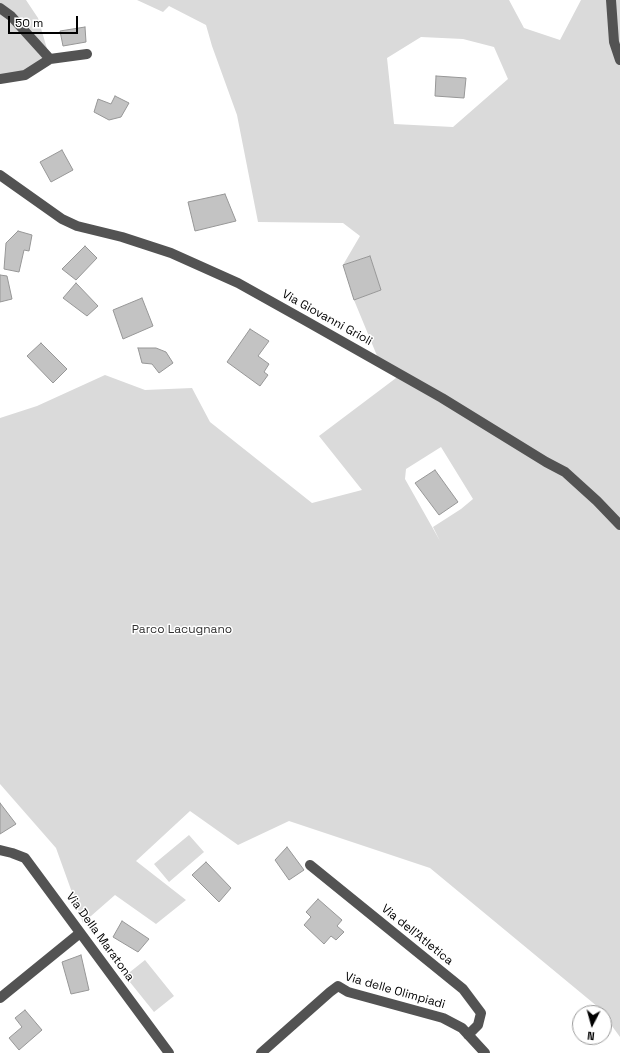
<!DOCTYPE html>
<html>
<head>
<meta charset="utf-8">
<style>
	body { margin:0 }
	#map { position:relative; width:620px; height:1053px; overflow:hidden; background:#fff; font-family:"Space Grotesk",sans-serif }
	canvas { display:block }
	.north { position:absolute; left:572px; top:1005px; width:40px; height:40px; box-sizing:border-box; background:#fff; border:1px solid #999; border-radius:50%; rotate:186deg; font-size:11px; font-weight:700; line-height:16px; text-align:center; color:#000 }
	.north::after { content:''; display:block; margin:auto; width:14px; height:18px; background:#000; clip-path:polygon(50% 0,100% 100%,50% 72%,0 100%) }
	.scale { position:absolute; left:8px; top:16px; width:70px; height:18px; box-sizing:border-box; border:2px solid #000; border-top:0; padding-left:5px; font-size:12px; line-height:14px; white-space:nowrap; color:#000; -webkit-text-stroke:3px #fff; paint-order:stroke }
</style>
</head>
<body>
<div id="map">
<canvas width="620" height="1053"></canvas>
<div class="north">N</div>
<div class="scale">50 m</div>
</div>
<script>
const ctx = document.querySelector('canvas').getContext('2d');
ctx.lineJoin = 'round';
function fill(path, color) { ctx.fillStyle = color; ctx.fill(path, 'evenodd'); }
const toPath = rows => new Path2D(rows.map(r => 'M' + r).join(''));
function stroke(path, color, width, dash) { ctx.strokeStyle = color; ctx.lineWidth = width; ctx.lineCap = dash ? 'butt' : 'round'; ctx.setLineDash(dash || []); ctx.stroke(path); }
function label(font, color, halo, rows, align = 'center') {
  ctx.font = font + ' "Space Grotesk",sans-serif'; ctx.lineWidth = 3; ctx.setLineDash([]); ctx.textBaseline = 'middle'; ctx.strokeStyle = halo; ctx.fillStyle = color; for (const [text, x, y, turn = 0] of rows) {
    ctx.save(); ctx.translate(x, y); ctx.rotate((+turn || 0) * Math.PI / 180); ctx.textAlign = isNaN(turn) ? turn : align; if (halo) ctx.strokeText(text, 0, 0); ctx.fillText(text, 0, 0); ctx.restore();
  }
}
const green = toPath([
	[0,0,26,0,38,18,50,59,25,75,0,79],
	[137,0,509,0,524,28,560,40,581,0,620,0,620,1037,604,1015,604,1013,602,1013,598,1007,430,868,289,821,238,845,190,811,136,861,186,900,156,924,115,895,83,923,56,848,0,784,0,418,37,406,105,375,145,390,192,388,210,422,312,503,362,490,319,436,400,375,380,363,354,300,381,290,370,256,343,265,360,236,343,223,258,222,237,115,212,46,206,25,169,6,163,12],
	[421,37,463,39,494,47,508,79,453,127,394,124,387,58],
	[441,447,473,499,461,509,433,527,440,541,405,479,406,469],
	[189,835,204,852,169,882,154,864],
	[145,960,174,996,154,1012,125,976]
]);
const building = toPath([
	[85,27,86,42,63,46,60,31,85,27],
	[436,76,466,78,464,98,435,96,436,76],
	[115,96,129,103,121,117,109,120,94,112,98,99,111,104,115,96],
	[62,150,73,170,51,182,40,162,62,150],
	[225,194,236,221,195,231,188,202,225,194],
	[18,231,32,235,29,251,24,250,19,272,4,269,6,243,18,231],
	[85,246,97,258,76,280,62,269,85,246],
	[370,256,381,290,354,300,343,265,370,256],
	[0,275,7,276,12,299,0,302,0,275],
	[76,283,98,306,87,316,63,298,76,283],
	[142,298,153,326,123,339,113,310,142,298],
	[250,329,269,341,258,356,269,364,264,372,268,375,260,386,227,362,250,329],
	[41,343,67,369,53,383,27,356,41,343],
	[138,348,156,348,166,352,173,363,159,373,152,364,142,363,138,348],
	[435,470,458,502,439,515,415,483,435,470],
	[0,803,16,824,0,834,0,803],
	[287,847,304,870,289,880,275,860,287,847],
	[206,862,231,888,219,902,192,875,206,862],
	[318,899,342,920,337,926,344,932,336,940,331,936,324,944,304,925,311,917,306,912,318,899],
	[122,921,149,939,138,952,113,937,122,921],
	[81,955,89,990,71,994,62,962,81,955],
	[25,1010,42,1030,19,1050,9,1038,22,1027,15,1018,25,1010]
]);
const minor = toPath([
	[611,0,614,42,620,60],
	[0,8,11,16,50,59,25,75,0,79],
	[50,59,87,54],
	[0,175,62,219,77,226,122,237,171,253,238,283,306,321,442,398,546,462,565,472,597,501,620,525],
	[0,850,12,853,25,858,169,1053],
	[310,865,463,989,481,1013,478,1025,468,1035],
	[0,998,80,933],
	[261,1053,330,992,338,986,348,992,443,1018,462,1028,485,1053]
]);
const streetNames = [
	["Via Giovanni Grioli",327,318,29],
	["Via dell'Atletica",417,935,39],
	["Via Della Maratona",100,937,54],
	["Via delle Olimpiadi",395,991,16]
];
const parkNames = [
	["Parco Lacugnano",182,630]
];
fill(green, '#dadada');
fill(building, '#c3c3c3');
stroke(building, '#979797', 1);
stroke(minor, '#535353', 10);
label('12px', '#000', '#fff', streetNames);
label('12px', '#313131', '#fff', parkNames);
</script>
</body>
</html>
